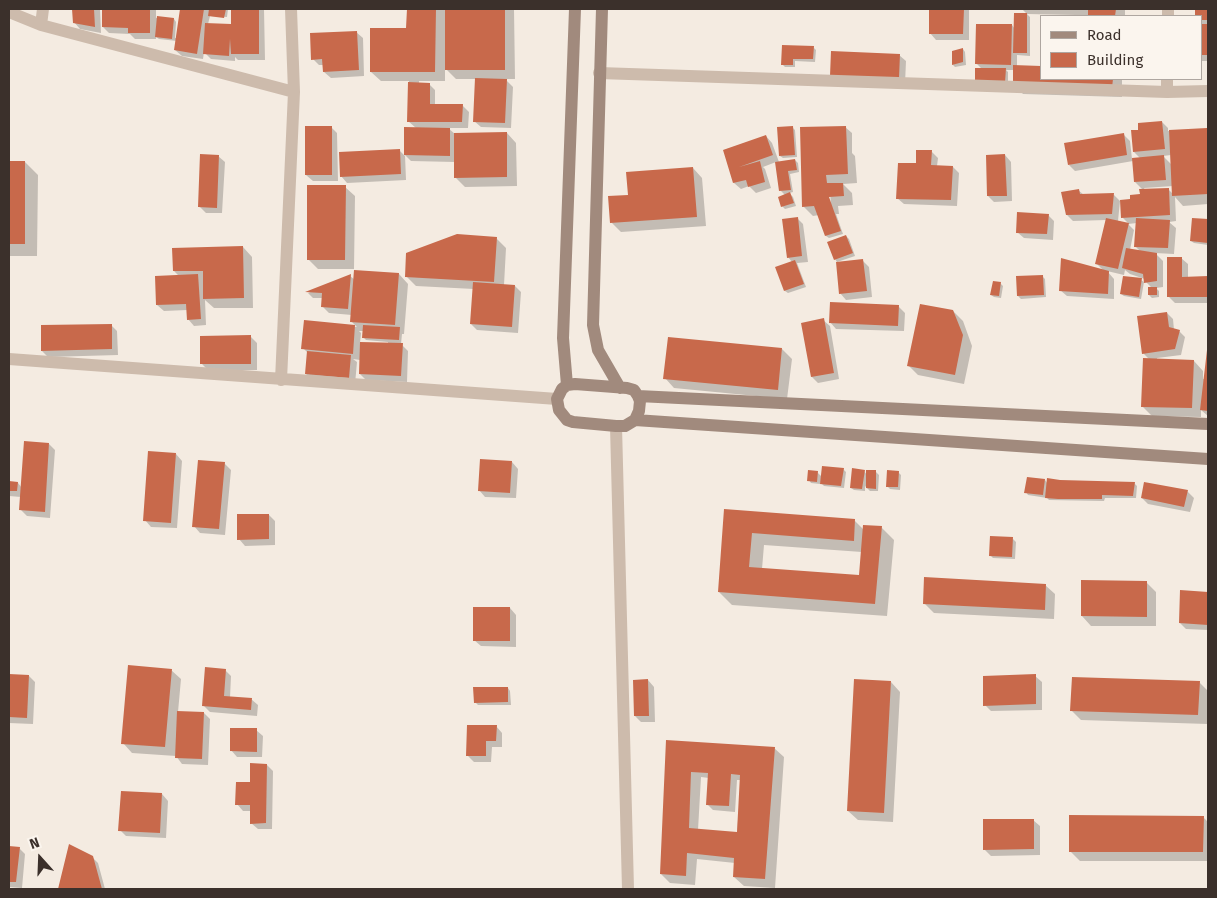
<!DOCTYPE html>
<html>
<head>
<meta charset="utf-8">
<style>
	body { margin:0 }
	#map { position:relative; width:1217px; height:898px; overflow:hidden; background:#f4ebe1; font-family:"Fira Sans",sans-serif }
	canvas { display:block }
	.frame { position:absolute; inset:0; border:10px solid #3b302b; pointer-events:none }
	.legend { position:absolute; left:1040px; top:15px; width:162px; height:65px; box-sizing:border-box; background:#fbf5ee; border:1px solid #aea6a0; margin:0; padding:6px 9px; list-style:none; font-size:15px; color:#3b302b }
	.legend li { display:flex; align-items:center; gap:10px; height:25px }
	.legend b { width:25px; border:1px solid #aea6a0 }
	.north { position:absolute; left:15px; top:833px; width:50px; height:50px; -webkit-text-stroke:4px #fbf5ee; paint-order:stroke; rotate:340deg; font-size:14px; font-weight:700; line-height:20px; text-align:center; color:#3b302b }
	.north::after { content:''; display:block; margin:auto; width:18px; height:22px; background:#3b302b; clip-path:polygon(50% 0,100% 100%,50% 72%,0 100%) }
</style>
</head>
<body>
<div id="map">
<canvas width="1217" height="898"></canvas>
<div class="frame"></div>
<ul class="legend">
<li><b style="height:6px;background:#a18a7d"></b>Road</li>
<li><b style="height:14px;background:#c8694b"></b>Building</li>
</ul>
<div class="north">N</div>
</div>
<script>
const ctx = document.querySelector('canvas').getContext('2d');
ctx.lineJoin = 'round';
function fill(path, color) { ctx.fillStyle = color; ctx.fill(path, 'evenodd'); }
const toPath = rows => new Path2D(rows.map(r => 'M' + r).join(''));
function stroke(path, color, width, dash) { ctx.strokeStyle = color; ctx.lineWidth = width; ctx.lineCap = dash ? 'butt' : 'round'; ctx.setLineDash(dash || []); ctx.stroke(path); }
const shadow = toPath([
	[73,9,100,9,101,33,80,29,74,22],
	[103,9,156,9,156,18,174,19,176,22,175,38,177,38,182,9,228,9,227,17,210,16,208,24,232,26,232,9,264,9,265,60,238,60,235,57,235,61,211,59,204,52,203,59,182,56,175,50,177,41,159,39,156,37,156,39,135,39,130,34,109,33,103,27],
	[408,9,514,9,515,79,505,79,513,87,511,128,481,127,474,121,476,79,456,79,445,68,445,81,419,81,419,84,429,84,435,90,435,105,462,105,469,112,468,128,448,128,455,134,507,133,516,143,517,186,465,187,455,177,455,162,411,161,405,155,406,180,347,183,341,176,399,150,405,156,405,128,416,128,408,121,409,81,381,81,371,72,408,30],
	[931,9,969,9,969,40,936,40,930,33],
	[1022,9,1125,9,1125,16,1027,14],
	[1196,9,1208,9,1208,61,1201,61,1201,26,1203,26,1201,24,1201,16,1196,16],
	[1027,14,1030,17,1030,56,1017,55,1017,66,1041,79,1122,79,1122,97,1023,94,1014,84,1014,70,1006,70,1008,72,1008,85,982,69,976,63,1012,25,1015,29],
	[356,32,363,38,364,76,331,78,324,72,324,65,319,65,313,59],
	[813,47,816,50,815,62,795,61,795,67,785,67,782,64],
	[963,49,965,52,966,65,955,67,953,65],
	[832,53,899,55,906,61,905,84],
	[1162,122,1168,128,1168,131,1207,129,1208,130,1208,204,1183,206,1175,197,1176,221,1169,222,1176,228,1174,254,1155,253,1163,261,1163,287,1156,288,1159,291,1159,297,1152,298,1149,295,1152,288,1146,282,1145,279,1130,274,1125,270,1124,275,1107,271,1114,279,1114,299,1067,296,1060,290,1104,271,1097,264,1106,220,1073,221,1067,215,1078,190,1084,195,1114,195,1120,201,1118,221,1129,224,1123,218,1131,200,1141,195,1143,190,1135,182,1133,161,1075,171,1069,165,1123,134,1130,141,1132,159,1140,158,1134,152,1140,131],
	[1171,155,1172,165,1163,156],
	[1173,186,1173,194,1168,189,1145,190,1144,188],
	[1137,223,1135,246,1141,252,1130,250,1134,230,1128,224],
	[331,127,337,133,338,181,313,181,306,175],
	[792,127,795,130,797,157,783,158,780,156],
	[845,127,852,133,852,153,855,156,857,183,843,184,852,193,853,205,838,206,839,214,836,214,843,234,829,238,826,236,819,215,813,216,803,206],
	[828,191,830,191,831,205,829,211],
	[766,136,772,143,779,162,795,160,798,163,799,172,790,174,793,192,789,193,793,197,796,206,785,209,782,206,785,195,781,191,776,162,763,167,765,169,771,188,756,193,749,186,741,189,734,183,724,150],
	[931,151,938,158,937,166,953,167,959,173,957,206,904,204,897,198,917,165],
	[1005,155,1011,162,1012,201,994,202,988,196],
	[218,156,225,162,222,213,206,213,199,206],
	[9,162,25,162,38,175,37,256,9,256],
	[693,168,702,178,706,226,621,232,611,222,629,196],
	[345,187,355,196,354,269,318,269,308,259],
	[1048,215,1054,221,1053,240,1024,238,1017,232],
	[797,218,803,224,808,262,797,263,806,287,788,293,785,291,792,262,788,257],
	[1193,219,1208,221,1208,245,1194,243,1191,241],
	[846,236,849,239,855,256,837,262,835,259],
	[496,238,506,248,504,285,515,286,521,292,518,333,477,330,471,324,474,289,416,286,406,276],
	[243,247,252,257,253,308,214,308,205,300,206,325,194,326,188,319,187,310,164,311,157,305,179,276,174,271],
	[1181,258,1188,264,1188,278,1208,278,1208,303,1175,303,1169,297],
	[863,261,869,267,872,297,846,300,840,293],
	[399,274,408,284,404,334,402,334,401,344,408,351,407,382,366,380,360,374,360,360,353,359,357,362,355,384,312,380,306,374,308,353,303,348,305,322,357,327,351,321,352,315,329,313,323,307,323,298,313,298,308,293,350,276,355,280],
	[359,331,364,331,364,338,366,340,388,342,388,344,360,343,361,333],
	[1042,276,1045,279,1046,297,1021,299,1018,296],
	[1141,280,1144,282,1141,299,1124,296,1121,294],
	[1000,283,1003,286,1001,298,994,297,991,295],
	[898,306,905,313,904,331,836,329,830,322],
	[953,311,963,321,972,346,964,384,918,375,908,365],
	[1167,313,1173,319,1174,330,1179,331,1185,337,1181,355,1157,358,1157,360,1194,361,1203,371,1203,379,1205,379,1208,350,1208,416,1201,410,1201,417,1152,416,1142,406,1150,360,1143,353],
	[823,320,830,326,839,379,818,383,812,377,802,324],
	[111,325,117,331,118,355,48,357,42,351],
	[251,337,257,343,257,370,208,370,202,364],
	[669,338,782,349,792,359,787,399,674,388,665,378],
	[49,444,55,450,50,518,27,516,21,510,21,497,9,496,9,483,18,483,22,488],
	[176,454,182,461,177,528,151,527,145,520],
	[512,462,518,469,516,498,485,497,479,490],
	[224,463,231,470,225,535,200,533,194,526],
	[843,469,846,472,844,488,824,486,820,482,820,484,811,483,809,480,817,472,822,477],
	[864,471,867,475,876,472,879,475,878,491,870,491,865,486,865,491,854,490,851,488],
	[898,472,901,475,900,490,890,489,887,486],
	[1045,480,1048,484,1134,483,1137,486,1136,498,1105,498,1104,501,1049,500,1047,498,1028,495,1026,492],
	[1187,491,1194,498,1190,512,1148,504,1142,498],
	[726,511,855,521,864,530,881,527,894,540,887,616,732,605,719,592],
	[764,545,862,552,860,576,762,569],
	[269,515,275,521,275,545,245,546,239,539],
	[1013,539,1016,542,1015,559,993,558,990,555],
	[1146,582,1156,592,1156,626,1091,626,1082,616],
	[1045,585,1055,594,1054,619,934,613,924,603],
	[1181,592,1208,593,1208,630,1186,629,1180,623],
	[510,608,516,615,516,647,481,646,474,640],
	[171,670,181,679,178,712,204,713,210,719,208,765,182,764,176,756,132,753,123,743],
	[225,670,231,676,230,698,251,699,258,705,257,716,210,712,204,706],
	[9,675,29,676,35,682,33,724,9,723],
	[1035,676,1042,682,1042,710,991,711,985,705],
	[648,680,654,687,655,722,641,722,635,716],
	[891,682,900,692,893,822,858,820,848,811],
	[1199,682,1208,691,1208,724,1081,720,1071,710],
	[508,688,510,691,511,705,478,705,475,702],
	[496,726,502,733,502,747,492,747,491,762,474,762,468,756],
	[256,730,263,736,262,757,237,757,231,750],
	[667,742,774,748,784,757,775,888,744,886,734,877,735,863,697,859,695,885,670,883,661,874],
	[701,777,709,778,707,804,713,810,735,812,737,780,741,780,737,833,698,830],
	[267,765,273,771,272,829,258,829,251,823,251,811,243,811,237,804],
	[162,794,168,801,166,838,126,836,120,830],
	[1203,817,1208,822,1208,861,1080,861,1070,851],
	[1033,820,1040,826,1040,855,991,856,984,849],
	[69,846,92,857,98,863,105,889,59,889],
	[9,847,19,848,25,854,22,888,9,887]
]);
const building = toPath([
	[72,9,94,9,95,27,73,23],
	[102,9,150,9,150,33,128,33,128,28,102,27],
	[180,9,204,9,197,54,174,50],
	[209,9,226,9,224,18,208,16],
	[231,9,259,9,259,54,231,54,230,39,229,56,203,54,205,23,231,24],
	[407,9,436,9,435,72,370,72,370,28,406,28],
	[445,9,505,9,505,70,445,70],
	[929,9,964,9,963,34,929,34],
	[1088,9,1116,9,1115,16,1088,16],
	[1195,9,1208,9,1208,20,1201,20,1201,16,1195,16],
	[1014,13,1027,13,1027,53,1013,53],
	[157,16,174,18,172,39,155,37],
	[976,24,1012,24,1011,65,975,64],
	[1201,24,1208,24,1208,55,1201,55],
	[357,31,359,70,323,72,322,59,311,60,310,33],
	[782,45,814,46,813,59,793,59,793,65,781,65],
	[963,48,963,62,952,65,952,51],
	[831,51,900,54,899,78,830,76],
	[1013,65,1041,66,1041,79,1113,79,1112,88,1013,84],
	[975,68,1006,68,1005,83,975,82],
	[475,78,507,79,505,123,473,122],
	[408,82,430,83,430,104,463,104,462,122,407,122],
	[1162,121,1165,149,1133,152,1131,130,1138,130,1138,123],
	[305,126,332,126,332,175,305,175],
	[793,126,795,155,779,156,777,127],
	[846,126,848,174,826,175,827,183,843,183,844,196,829,197,841,231,825,236,814,206,802,207,800,127],
	[404,127,450,128,450,156,404,155],
	[1207,128,1208,194,1172,196,1169,130],
	[507,132,507,177,454,178,454,133],
	[1124,133,1127,155,1068,165,1064,143],
	[766,135,773,155,739,167,760,161,765,182,748,187,746,180,733,183,723,150],
	[400,149,401,174,340,177,339,152],
	[916,150,932,150,931,165,953,166,951,200,896,199,898,163,916,163],
	[200,154,219,155,217,208,198,207],
	[1005,154,1007,196,987,196,986,155],
	[1164,155,1166,180,1134,182,1132,158],
	[795,159,797,170,788,171,791,190,779,191,775,162],
	[9,161,25,161,25,244,9,244],
	[693,167,697,217,610,223,608,196,628,195,626,172],
	[307,185,346,185,345,260,307,260],
	[1169,188,1170,215,1121,218,1120,200,1130,199,1130,195,1140,194,1139,189],
	[1079,189,1080,194,1114,193,1112,214,1066,215,1061,192],
	[790,192,794,203,781,207,778,197],
	[1017,212,1049,214,1047,234,1016,233],
	[798,217,802,256,787,258,782,219],
	[1106,218,1129,223,1118,269,1095,264],
	[1136,218,1170,220,1168,248,1134,247],
	[1192,218,1208,219,1208,243,1190,241],
	[457,234,497,237,494,282,405,277,406,253],
	[846,235,853,253,834,260,827,242],
	[243,246,244,298,203,299,203,271,173,271,172,248],
	[1126,248,1157,253,1157,281,1144,283,1143,274,1122,268],
	[1167,257,1182,257,1182,277,1208,276,1208,297,1167,297],
	[1061,258,1109,271,1108,294,1059,291],
	[863,259,867,291,839,294,836,262],
	[795,260,804,284,784,291,775,267],
	[354,270,399,273,395,325,350,322],
	[198,274,201,319,187,320,186,304,156,305,155,276],
	[351,274,348,309,321,307,322,293,305,292],
	[1043,275,1044,295,1017,296,1016,276],
	[1123,276,1142,278,1139,297,1120,294],
	[993,281,1001,282,999,296,990,295],
	[473,282,515,285,512,327,470,324],
	[1148,287,1157,287,1157,295,1148,295],
	[830,302,899,305,898,326,829,323],
	[920,304,953,310,963,335,955,375,907,366],
	[1167,312,1169,327,1180,330,1175,349,1142,354,1137,316],
	[824,318,834,373,811,377,801,323],
	[304,320,355,325,353,354,301,349],
	[112,324,112,349,41,351,41,325],
	[363,325,400,327,399,340,362,338],
	[251,335,251,364,200,364,200,336],
	[668,337,782,348,778,390,663,379],
	[360,342,403,343,401,376,359,374],
	[1207,350,1208,350,1208,411,1200,410],
	[307,351,351,355,349,378,305,374],
	[1143,358,1194,360,1192,408,1141,407],
	[24,441,49,443,45,512,19,510],
	[148,451,176,453,171,523,143,521],
	[480,459,512,461,510,493,478,491],
	[198,460,225,462,219,529,192,527],
	[822,466,844,468,841,486,820,484],
	[852,468,865,470,862,489,850,488],
	[808,470,818,471,817,482,807,481],
	[866,470,876,470,876,489,866,488],
	[887,470,899,471,898,487,886,487],
	[1027,477,1045,479,1043,495,1024,493],
	[1047,478,1060,480,1135,482,1133,496,1102,495,1102,499,1058,499,1045,498],
	[9,481,18,482,17,491,9,491],
	[1144,482,1188,490,1184,507,1141,498],
	[724,509,855,519,854,541,752,533,749,567,859,575,863,525,882,526,875,604,718,592],
	[237,514,269,514,269,539,237,540],
	[990,536,1013,537,1012,557,989,556],
	[924,577,1046,584,1045,610,923,604],
	[1081,580,1147,581,1147,617,1081,616],
	[1180,590,1208,592,1208,625,1179,623],
	[473,607,510,607,510,641,473,641],
	[128,665,172,669,165,747,121,744],
	[205,667,226,669,224,696,252,698,251,710,202,706],
	[9,674,29,675,27,718,9,717],
	[1036,674,1036,704,983,706,983,676],
	[1072,677,1200,681,1198,715,1070,711],
	[648,679,649,716,634,716,633,680],
	[854,679,891,681,884,813,847,811],
	[473,687,508,687,508,702,474,703],
	[177,711,204,712,202,759,175,758],
	[467,725,497,725,496,741,486,741,486,756,466,756],
	[230,728,257,728,257,752,230,751],
	[666,740,775,747,765,879,733,877,734,858,687,853,686,876,660,874],
	[691,772,708,773,706,805,729,806,731,774,740,775,737,832,689,828],
	[250,763,267,764,266,823,250,824,250,805,235,805,236,782,250,782],
	[121,791,162,793,160,833,118,831],
	[1069,815,1204,816,1203,852,1069,852],
	[983,819,1034,819,1034,849,983,850],
	[69,844,93,856,102,889,58,889],
	[9,846,20,847,16,882,9,882]
]);
const minor = toPath([
	[9,12,41,25,294,92],
	[1168,16,1168,9],
	[41,25,43,9],
	[599,73,1167,92,1208,91],
	[1167,92,1167,79],
	[9,359,557,399],
	[281,380,294,92,291,9],
	[616,426,628,889]
]);
const secondary = toPath([
	[602,9,593,325,598,350,620,388],
	[575,384,627,388,634,390,638,396,640,401,639,411,635,420,625,426,616,426,573,422,567,420,559,410,557,399,562,389,567,385,575,384],
	[567,385,563,338,575,9],
	[638,396,1208,424],
	[635,420,1208,459]
]);
fill(shadow, '#0003');
fill(building, '#c8694b');
stroke(minor, '#cdbbac', 12);
stroke(secondary, '#a18a7d', 12);
</script>
</body>
</html>
